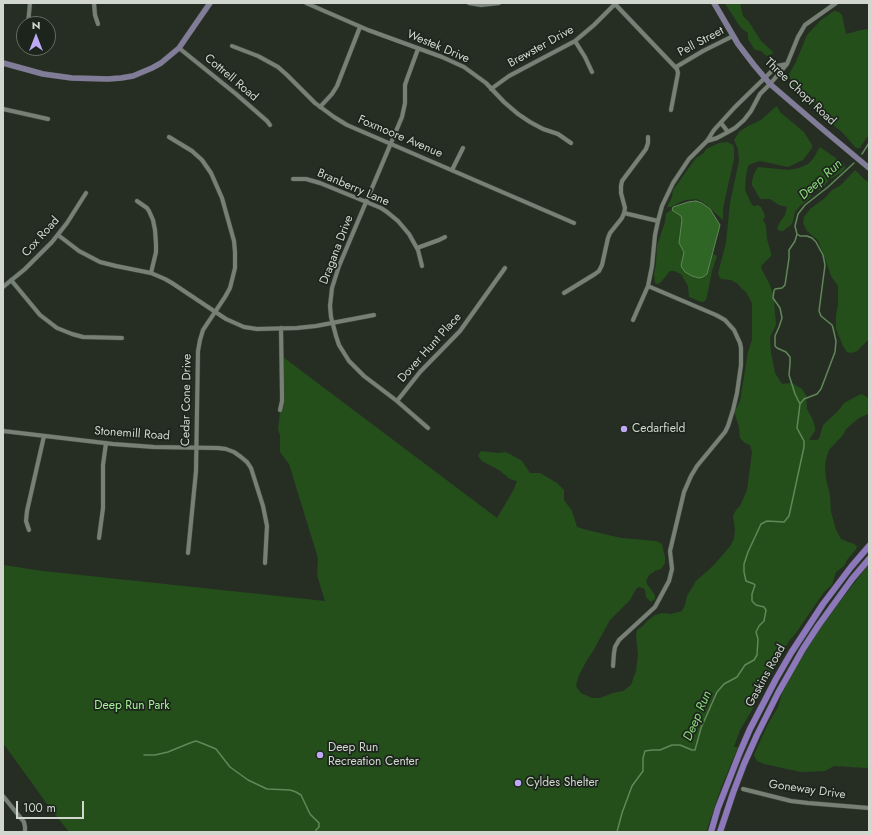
<!DOCTYPE html>
<html>
<head>
<meta charset="utf-8">
<style>
	body { margin:0 }
	#map { position:relative; width:872px; height:835px; overflow:hidden; background:#262e24; font-family:Jost,sans-serif }
	canvas { display:block }
	.frame { position:absolute; inset:0; border:4px solid #d1d6cf; pointer-events:none }
	.north { position:absolute; left:16px; top:16px; width:40px; height:40px; box-sizing:border-box; background:#1c251b; border:1px solid #646c63; border-radius:50%; rotate:0deg; font-size:11px; font-weight:700; line-height:16px; text-align:center; color:#d1d6cf }
	.north::after { content:''; display:block; margin:auto; width:14px; height:18px; background:#bea9f4; clip-path:polygon(50% 0,100% 100%,50% 72%,0 100%) }
	.scale { position:absolute; left:16px; top:801px; width:68px; height:18px; box-sizing:border-box; border:2px solid #d1d6cf; border-top:0; padding-left:5px; font-size:12px; line-height:14px; white-space:nowrap; color:#d1d6cf; -webkit-text-stroke:3px #1c251b; paint-order:stroke }
</style>
</head>
<body>
<div id="map">
<canvas width="872" height="835"></canvas>
<div class="frame"></div>
<div class="north">N</div>
<div class="scale">100 m</div>
</div>
<script>
const ctx = document.querySelector('canvas').getContext('2d');
ctx.lineJoin = 'round';
function fill(path, color) { ctx.fillStyle = color; ctx.fill(path, 'evenodd'); }
const toPath = rows => new Path2D(rows.map(r => 'M' + r).join(''));
function stroke(path, color, width, dash) { ctx.strokeStyle = color; ctx.lineWidth = width; ctx.lineCap = dash ? 'butt' : 'round'; ctx.setLineDash(dash || []); ctx.stroke(path); }
function label(font, color, halo, rows, align = 'center') {
  ctx.font = font + ' Jost,sans-serif'; ctx.lineWidth = 3.5; ctx.setLineDash([]); ctx.textBaseline = 'middle'; ctx.strokeStyle = halo; ctx.fillStyle = color; for (const [text, x, y, turn = 0] of rows) {
    ctx.save(); ctx.translate(x, y); ctx.rotate((+turn || 0) * Math.PI / 180); ctx.textAlign = isNaN(turn) ? turn : align; if (halo) ctx.strokeText(text, 0, 0); ctx.fillText(text, 0, 0); ctx.restore();
  }
}
const green = toPath([
	[726,3,740,3,743,16,749,22,761,41,773,52,772,54,767,56,765,55,761,51,755,50,748,39,748,33,741,28,726,5],
	[834,11,839,12,842,15,846,34,861,30,869,29,869,136,867,137,860,148,856,148,842,132,822,116,816,108,811,98,805,98,798,92,792,85,789,74,795,64,807,35,821,20],
	[777,106,780,112,804,132,812,145,812,148,803,160,788,167,760,161,751,164,748,166,746,176,745,190,752,205,755,206,758,205,761,207,764,213,765,217,763,219,766,226,767,239,771,253,771,256,761,266,762,270,769,283,774,296,774,301,776,324,775,327,770,337,771,353,775,373,782,384,792,383,802,389,806,395,807,409,812,418,815,427,815,431,809,440,816,440,819,439,823,425,838,411,844,403,859,395,862,394,868,398,869,402,868,414,859,418,846,429,843,435,829,450,826,459,825,467,826,479,830,495,831,512,836,530,841,539,848,542,852,543,857,546,856,549,847,560,844,566,836,572,832,585,824,592,796,633,789,641,757,697,752,710,740,730,734,747,738,747,721,788,706,832,69,832,50,808,3,743,3,565,43,571,325,601,317,575,318,558,289,464,280,452,280,435,278,430,284,375,283,357,497,518,513,491,517,481,510,479,499,470,482,461,478,456,481,451,498,453,505,452,510,454,522,461,530,473,540,473,557,483,564,490,564,500,572,511,577,527,587,530,621,538,656,541,662,544,665,557,665,563,661,569,655,571,649,575,646,581,647,584,655,595,655,599,651,602,646,597,645,590,643,588,639,587,636,589,630,600,610,620,593,651,587,660,579,675,576,685,577,688,581,693,592,698,600,698,613,693,623,691,631,685,636,671,638,654,636,636,637,630,643,626,647,621,655,615,662,613,671,614,682,611,685,605,687,596,696,581,714,565,731,545,734,539,735,530,733,516,736,510,740,506,747,490,752,452,750,445,745,443,740,438,739,427,735,414,735,411,740,401,748,352,752,340,752,303,746,292,741,288,737,283,731,280,721,279,719,276,718,273,726,243,730,203,739,161,738,149,734,140,739,132,748,126,761,120,774,108],
	[727,142,733,145,734,149,734,159,725,199,723,210,723,220,703,202,696,199,686,200,680,202,671,207,667,207,672,197,673,190,696,158,704,153,706,149,719,143],
	[820,147,844,164,845,168,842,172,829,180,821,190,812,190,811,193,811,196,808,200,800,206,795,212,793,221,791,225,783,231,780,231,777,229,780,222,785,215,787,207,779,205,770,199,761,199,759,197,752,185,752,181,754,174,758,167,789,170,799,168,808,164,813,159],
	[855,170,863,178,869,183,869,339,857,351,851,353,847,352,843,346,836,329,836,315,838,305,838,286,831,276,827,264,818,240,807,231,803,223,804,217,810,209,825,198,832,190,841,185],
	[672,210,681,216,682,221,679,243,684,252,681,266,692,276,699,278,703,277,707,274,713,254,717,256,712,271,707,296,706,300,703,302,701,302,689,297,688,286,681,274,674,271,670,271,661,282,658,284,655,283,654,274,656,264,657,246,665,222,666,214,668,212],
	[869,564,869,767,866,768,834,766,825,771,801,772,764,764,757,761,754,755,761,739,768,724,778,707,782,693,800,660,821,627,845,595]
]);
const water = toPath([
	[696,201,702,203,710,209,720,225,707,274,703,277,699,278,692,276,685,272,681,266,684,252,679,243,682,220,681,216,672,210,673,207,688,202,696,201]
]);
const stream = toPath([
	[862,154,869,143],
	[797,234,800,236,807,236,812,238,816,242,823,255,825,265,819,311,821,316,832,325,833,328,836,341,835,352,821,389,817,394,804,399,800,404],
	[144,755,155,755,168,752,185,745,190,743,196,741,204,744,216,749,230,767,248,780,267,789,290,790,296,792,301,795,310,814,319,823,319,827,316,830,316,832],
	[617,832,622,813,632,786,643,771,643,758,645,751,652,750,660,750,672,745,680,745,692,750,695,750,701,728,717,692,724,684,737,677,745,665,754,660,757,655,758,639,756,632,759,626,764,621,766,610,764,607,756,605,752,601,752,594,755,585,754,584,746,581,744,572,744,564,748,552,761,524,767,521,784,522,789,516,804,447,804,441,797,428,800,404,795,394,789,375,790,364,790,357,786,352,777,348,775,346,775,336,779,327,782,318,780,308,773,298,774,291,775,289,782,288,785,285,789,258,789,250,795,241,797,234,795,226,798,214,805,205,828,187,854,163]
]);
const street = toPath([
	[94,3,95,15,98,24],
	[306,3,368,30,442,57,464,67,486,83,504,102,518,114,530,122,543,129,558,134,571,143],
	[469,3,481,5,499,3],
	[614,3,677,69,678,73,671,110],
	[28,24,30,3],
	[575,41,585,57,592,72],
	[232,46,258,56,278,67,287,75,315,103,334,117,347,125,574,223],
	[179,48,236,94,267,121,270,125],
	[418,49,407,79,405,85,405,103,402,117,339,266,332,288,330,306,331,317,336,336,339,345,349,361,364,376,397,401,428,428],
	[676,67,703,51,733,36],
	[491,89,509,76,575,41,594,25,615,4],
	[320,107,332,94,337,86,360,27],
	[3,109,48,119],
	[721,123,728,132],
	[169,137,192,151,202,160,211,173,222,198,234,241,235,252,235,268,230,288,225,297,203,330,200,340,198,351,196,471,188,553],
	[707,141,717,138,728,132,735,128,744,120,751,111,760,94,770,84,787,64,798,37,805,25,836,3],
	[452,170,463,148],
	[293,179,306,179,320,183,381,208,387,212,398,221,409,234,418,250,422,266],
	[137,201,147,208,149,211,153,220,155,230,156,244,156,252,151,273],
	[624,213,658,221],
	[58,235,79,251,100,262,116,266,151,273,165,279,172,283,226,319,244,327,257,329,297,328,316,326,374,315],
	[417,248,439,240,445,237],
	[11,280,40,315,57,328,72,334,83,337,122,338],
	[3,287,25,269,52,242,67,223,86,193],
	[564,293,595,274,599,271,602,265,608,238,610,233,622,218,624,213,625,208,621,193,621,186,622,181,646,149,648,143,648,137],
	[633,320,648,286,652,266,655,235,658,221,662,206,673,183,689,159,707,141,714,130,735,107,777,66,787,64],
	[397,401,420,372,460,331,505,268],
	[280,410,282,401,282,394,281,328],
	[3,431,113,444,154,447,218,448,226,449,234,452,241,457,247,462,251,468,263,506,267,526,265,563],
	[29,530,26,521,27,511,44,436],
	[99,538,103,508,103,465,106,443],
	[613,666,614,653,615,647,619,640,655,607,669,581,672,569,670,551,684,492,691,476,697,466,725,432,728,426,733,410,737,393,741,365,741,348,740,343,734,330,725,320,716,315,648,286],
	[743,789,791,801,808,803,869,808],
	[3,796,24,822,25,827,25,832]
]);
const secondary = toPath([
	[714,3,738,44,754,65,770,84,826,132,869,168],
	[3,63,43,74,72,78,108,79,121,78,133,76,152,68,161,63,179,48,210,3]
]);
const primary = toPath([
	[711,832,718,808,740,752,750,729,776,679,791,653,823,604,851,567,869,546],
	[720,832,733,793,744,764,757,735,778,693,803,649,818,626,852,579,869,559]
]);
const markers = [
	[624,429,4,"#bea9f4"],
	[320,755,4,"#bea9f4"],
	[518,783,4,"#bea9f4"]
];
const streetNames = [
	["Pell Street",701,42,-28],
	["Westek Drive",438,47,23],
	["Brewster Drive",541,47,-29],
	["Cottrell Road",231,78,40],
	["Three Chopt Road",800,92,43],
	["Foxmoore Avenue",400,137,23],
	["Branberry Lane",353,188,23],
	["Cox Road",41,237,-48],
	["Dragana Drive",337,250,-69],
	["Dover Hunt Place",430,348,-48],
	["Cedar Cone Drive",187,400,-89],
	["Stonemill Road",132,434,4],
	["Gaskins Road",766,676,-61],
	["Goneway Drive",807,790,8]
];
const poiNames = [
	["Cedarfield",632,429],
	["Deep Run",328,748],
	["Recreation Center",328,762],
	["Cyldes Shelter",526,783]
];
const parkNames = [
	["Deep Run Park",132,706]
];
const waterNames = [
	["Deep Run",821,180,-42],
	["Deep Run",698,716,-67]
];
fill(green, '#244f1b');
fill(water, '#306625');
stroke(water, '#608858', 1);
stroke(stream, '#608858', 1.5);
stroke(street, '#41493f', 5);
stroke(secondary, '#41493f', 6);
stroke(primary, '#41493f', 7);
stroke(street, '#768074', 4);
stroke(secondary, '#817c98', 5.5);
stroke(primary, '#8c78bb', 6);
for (const [x, y, r, color] of markers) { const dot = new Path2D(); dot.arc(x, y, r, 0, 2 * Math.PI); ctx.fillStyle = color; ctx.fill(dot); stroke(dot, '#1c251b', 1.5); }
label('12px', '#d1d6cf', '#1c251b', streetNames);
label('12px', '#d1d6cf', '#1c251b', poiNames, 'left');
label('12px', '#a5f196', '#1c251b', parkNames);
label('italic 13px', '#8bd77d', '#1c251b', waterNames);
</script>
</body>
</html>
